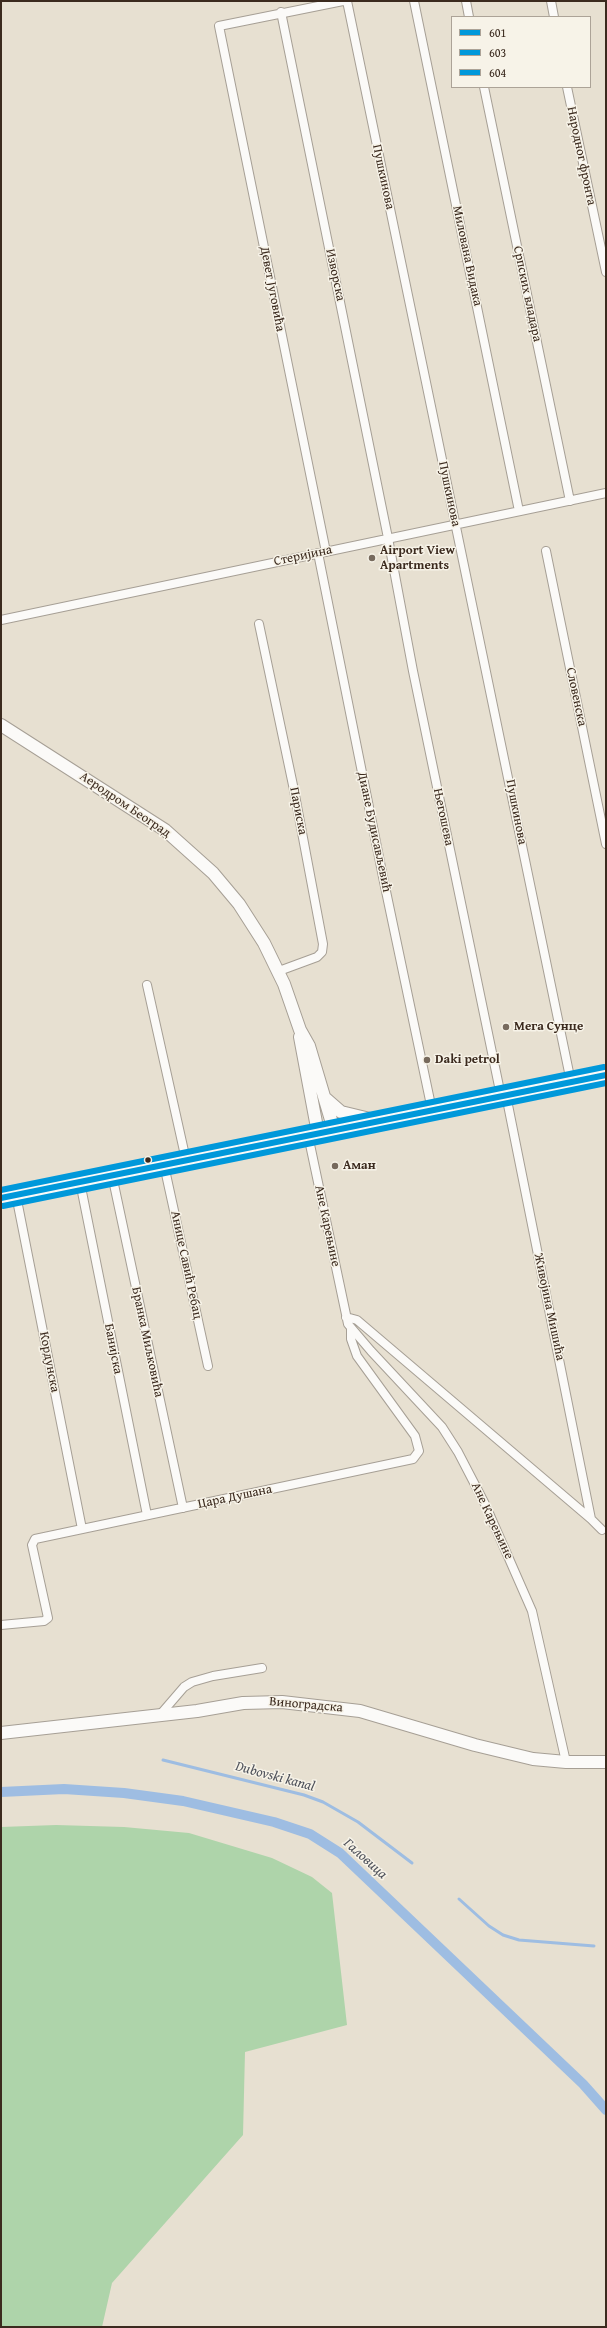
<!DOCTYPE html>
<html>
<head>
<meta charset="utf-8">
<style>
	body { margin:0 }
	#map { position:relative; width:607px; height:2328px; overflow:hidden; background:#e7e0d1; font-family:"Gentium Book Plus",serif }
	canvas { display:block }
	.frame { position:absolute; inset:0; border:2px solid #3b2a1e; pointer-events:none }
	.legend { position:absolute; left:451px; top:16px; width:140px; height:72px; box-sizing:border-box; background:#f7f3e8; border:1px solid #aca397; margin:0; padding:5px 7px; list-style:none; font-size:12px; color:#3b2a1e }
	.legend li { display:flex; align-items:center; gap:8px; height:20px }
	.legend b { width:20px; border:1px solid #aca397 }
</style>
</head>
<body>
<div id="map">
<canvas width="607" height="2328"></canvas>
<div class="frame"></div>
<ul class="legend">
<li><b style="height:5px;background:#0098da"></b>601</li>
<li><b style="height:5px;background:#0098da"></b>603</li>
<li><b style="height:5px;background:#0098da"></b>604</li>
</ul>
</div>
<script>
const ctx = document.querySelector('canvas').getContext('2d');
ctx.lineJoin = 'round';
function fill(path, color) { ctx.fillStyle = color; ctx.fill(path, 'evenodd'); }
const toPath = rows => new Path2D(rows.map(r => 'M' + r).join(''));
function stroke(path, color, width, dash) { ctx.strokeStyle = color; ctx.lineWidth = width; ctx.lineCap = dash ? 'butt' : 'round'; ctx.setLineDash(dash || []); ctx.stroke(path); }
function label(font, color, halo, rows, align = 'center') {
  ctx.font = font + ' "Gentium Book Plus",serif'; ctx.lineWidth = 3; ctx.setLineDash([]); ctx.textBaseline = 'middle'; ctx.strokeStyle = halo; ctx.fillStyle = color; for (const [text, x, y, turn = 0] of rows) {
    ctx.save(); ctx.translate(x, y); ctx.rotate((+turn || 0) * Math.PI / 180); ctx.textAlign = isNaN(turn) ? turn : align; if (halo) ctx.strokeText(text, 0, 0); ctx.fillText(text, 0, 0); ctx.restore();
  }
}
const green = toPath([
	[56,1825,124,1827,189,1833,272,1858,312,1877,332,1893,347,2025,245,2052,243,2135,112,2283,102,2327,1,2327,1,1827]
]);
const stream = toPath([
	[163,1760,304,1795,323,1802,358,1822,412,1863],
	[459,1899,489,1926,503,1935,519,1940,594,1946]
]);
const canal = toPath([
	[1,1792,64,1789,124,1793,183,1801,274,1822,310,1834,340,1853,583,2084,606,2110]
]);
const street = toPath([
	[347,1,571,1082],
	[414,1,519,511],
	[466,1,469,17],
	[551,1,554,17],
	[281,12,388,538,413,671,501,1096],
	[484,87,570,501],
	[567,87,606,272],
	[546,551,606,844],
	[326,552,219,26,343,1],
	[318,553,383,877,432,1110],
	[1,620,606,493],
	[259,624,294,790,323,944,322,952,317,957,279,971],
	[147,985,186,1160],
	[506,1095,591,1519,602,1530],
	[308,1135,348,1324,371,1351,442,1427,458,1452,485,1504,532,1611,566,1762],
	[164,1165,208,1366],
	[112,1175,183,1508],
	[80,1182,147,1515],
	[16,1195,82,1529],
	[346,1317,357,1320,591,1519],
	[1,1625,44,1621,48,1618,32,1545,35,1539,413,1459,419,1451,415,1436,357,1356,351,1339,351,1329],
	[159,1716,184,1687,192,1682,213,1676,262,1668]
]);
const secondary = toPath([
	[1,725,165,830,213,873,239,904,264,943,284,984,300,1030,309,1046,334,1130],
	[300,1037,318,1133],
	[325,1098,341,1112,370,1119],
	[1,1198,606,1075],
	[1,1733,197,1711,243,1703,282,1702,360,1711,475,1745,533,1759,566,1762,606,1762]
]);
const bus1 = toPath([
	[1,1198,606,1075]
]);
const bus2 = toPath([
	[3,1206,606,1083]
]);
const bus3 = toPath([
	[1,1190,604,1067]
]);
const markers = [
	[372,558,4,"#776a5d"],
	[506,1027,4,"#776a5d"],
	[427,1060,4,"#776a5d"],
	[148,1160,3.5,"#3b2a1e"],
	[335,1166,4,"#776a5d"]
];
const streetNames = [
	["Народног фронта",581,156,78],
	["Пушкинова",383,177,78],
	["Милована Видака",467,256,78],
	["Изворска",335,275,78],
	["Девет Југовића",272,289,79],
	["Српских владара",527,294,78],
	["Пушкинова",449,494,78],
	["Стеријина",303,556,-12],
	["Словенска",576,697,78],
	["Аеродром Београд",125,805,34],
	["Париска",298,811,79],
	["Пушкинова",516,812,79],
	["Његошева",443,817,78],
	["Диане Будисављевић",374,832,78],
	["Ане Карењине",327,1226,78],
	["Анице Савић Ребац",186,1265,78],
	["Живојина Мишића",549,1307,78],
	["Бранка Миљковића",147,1342,78],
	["Банијска",113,1349,79],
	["Кордунска",49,1362,79],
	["Цара Душана",235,1497,-12],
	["Ане Карењине",492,1521,65],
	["Виноградска",306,1705,5]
];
const poiNames = [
	["Airport View",380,551],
	["Apartments",380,566],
	["Мега Сунце",514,1027],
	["Daki petrol",435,1060],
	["Аман",343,1166]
];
const waterNames = [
	["Dubovski kanal",275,1777,15],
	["Галовица",365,1859,42]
];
fill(green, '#aed4aa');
stroke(stream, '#9ebde2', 3);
stroke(canal, '#9ebde2', 10);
stroke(street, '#a69f95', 10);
stroke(secondary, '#a69f95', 14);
stroke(street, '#fbfaf8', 8);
stroke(secondary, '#fbfaf8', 12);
stroke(bus1, '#0098da', 6);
stroke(bus2, '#0098da', 6);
stroke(bus3, '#0098da', 6);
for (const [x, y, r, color] of markers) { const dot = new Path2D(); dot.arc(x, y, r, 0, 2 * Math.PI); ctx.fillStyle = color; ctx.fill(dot); stroke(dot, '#f7f3e8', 1.5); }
label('13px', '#3b2a1e', '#f7f3e8', streetNames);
label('bold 13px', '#3b2a1e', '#f7f3e8', poiNames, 'left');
label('italic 14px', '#4f525b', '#f7f3e8', waterNames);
</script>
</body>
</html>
